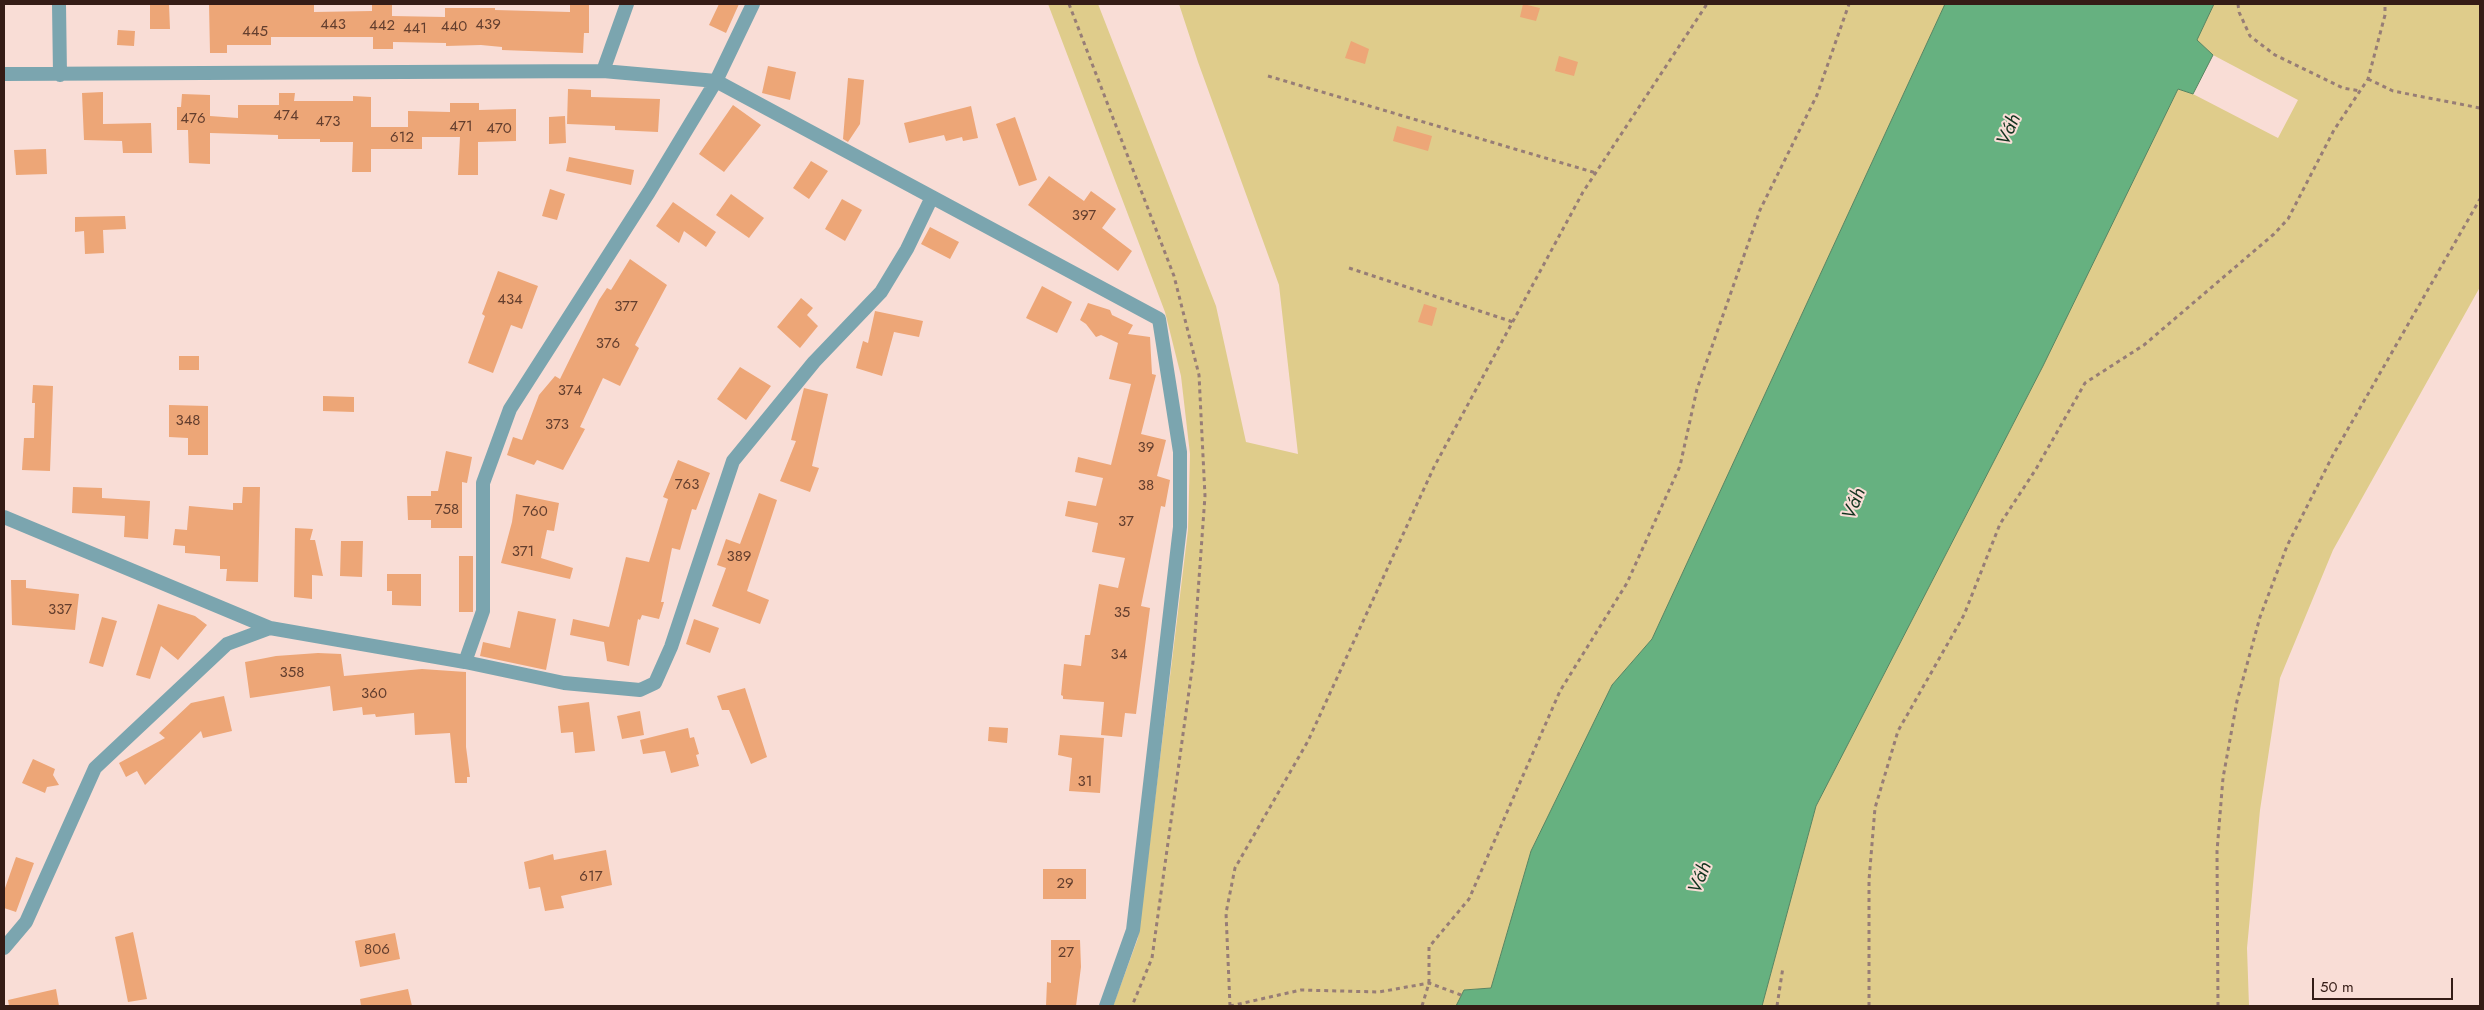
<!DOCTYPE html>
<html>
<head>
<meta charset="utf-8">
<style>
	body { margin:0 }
	#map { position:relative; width:2484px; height:1010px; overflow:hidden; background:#f9ddd6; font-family:Jost,sans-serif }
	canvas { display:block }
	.frame { position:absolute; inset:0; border:5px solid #351c16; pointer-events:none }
	.scale { position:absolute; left:2312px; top:978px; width:141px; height:22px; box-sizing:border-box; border:2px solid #351c16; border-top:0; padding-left:6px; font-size:15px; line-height:18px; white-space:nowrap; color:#351c16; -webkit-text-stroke:4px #f9ddd6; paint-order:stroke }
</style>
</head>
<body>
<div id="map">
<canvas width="2484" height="1010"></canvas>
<div class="frame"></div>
<div class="scale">50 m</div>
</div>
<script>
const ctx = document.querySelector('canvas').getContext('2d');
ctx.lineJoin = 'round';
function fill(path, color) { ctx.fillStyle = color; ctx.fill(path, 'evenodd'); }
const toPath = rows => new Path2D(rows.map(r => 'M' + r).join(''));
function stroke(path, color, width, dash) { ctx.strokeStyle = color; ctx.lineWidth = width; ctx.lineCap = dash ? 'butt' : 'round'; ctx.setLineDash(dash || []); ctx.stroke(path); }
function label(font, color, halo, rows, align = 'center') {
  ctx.font = font + ' Jost,sans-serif'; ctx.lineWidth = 4; ctx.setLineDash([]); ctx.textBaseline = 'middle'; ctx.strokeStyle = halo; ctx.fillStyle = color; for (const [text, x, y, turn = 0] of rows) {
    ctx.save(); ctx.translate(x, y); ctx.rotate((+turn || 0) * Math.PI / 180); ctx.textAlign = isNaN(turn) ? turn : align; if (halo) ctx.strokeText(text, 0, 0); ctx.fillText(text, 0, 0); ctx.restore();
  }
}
const green = toPath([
	[1048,4,1098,4,1216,306,1246,442,1298,454,1279,285,1198,62,1179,4,1945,4,1652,639,1612,685,1531,851,1491,988,1464,990,1456,1006,1113,1006,1138,938,1188,530,1190,454,1181,376,1165,312],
	[2214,4,2480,4,2480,287,2333,550,2280,678,2260,810,2247,948,2249,1006,1762,1006,1816,806,2043,366,2178,89,2193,94,2278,138,2298,100,2213,55,2197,40]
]);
const water = toPath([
	[1945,4,2214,4,2197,40,2213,55,2193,94,2178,89,2043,366,1816,806,1762,1006,1456,1006,1464,990,1491,988,1531,851,1612,685,1652,639,1945,4]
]);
const building = toPath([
	[150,4,169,4,170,29,150,29],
	[209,4,314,4,314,12,372,11,372,4,392,4,392,16,445,17,445,8,495,8,495,10,570,12,570,4,589,4,589,33,584,33,583,53,502,50,502,47,481,45,446,46,446,43,393,42,393,49,373,49,373,37,271,37,271,45,227,45,227,53,210,53],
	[719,4,739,4,726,33,709,25],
	[1523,4,1540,8,1536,21,1520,17],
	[118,30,135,31,134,46,117,45],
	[1351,41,1369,49,1365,64,1345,58],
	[1559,56,1578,62,1574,76,1555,71],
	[768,66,796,72,790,100,762,93],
	[848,78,864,80,860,124,848,142,843,139],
	[568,89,591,90,591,97,660,99,658,132,615,130,615,126,567,124],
	[103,92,103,124,151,123,152,153,123,153,122,141,84,140,82,93],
	[279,93,295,93,294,101,353,101,353,96,371,97,371,127,408,127,408,111,450,112,450,103,479,103,479,110,516,109,516,141,478,142,478,175,458,175,460,137,422,137,422,149,371,149,371,172,352,172,353,142,320,142,320,139,278,139,278,135,210,133,210,164,189,163,188,130,177,130,177,107,181,107,182,94,210,95,210,116,238,118,238,105,279,105],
	[733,105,761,125,724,172,699,154],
	[971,106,978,138,963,141,962,137,946,141,944,135,909,143,904,123],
	[565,116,566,143,549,144,549,117],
	[1015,117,1037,180,1019,186,996,124],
	[1397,126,1432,136,1428,151,1393,141],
	[46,149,47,174,16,175,14,150],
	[569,157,634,170,631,185,566,171],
	[811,161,828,171,809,199,793,188],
	[1049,176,1084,201,1091,191,1116,209,1102,228,1132,251,1118,271,1028,205],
	[550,189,565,194,557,220,542,216],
	[731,194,764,218,749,238,716,215],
	[842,199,862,210,845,241,825,229],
	[673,202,716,232,706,247,684,231,679,243,656,226],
	[125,216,126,229,103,230,104,253,85,254,84,231,75,232,75,217],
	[930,227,959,242,950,259,921,244],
	[630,259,667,285,635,345,639,348,620,386,603,378,580,427,585,429,563,470,537,460,534,465,507,455,513,437,522,440,539,395,555,376,560,379,599,300,607,288,611,290],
	[498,271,538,286,522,329,511,325,493,373,468,363,485,316,482,314],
	[1042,286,1072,302,1057,333,1026,318],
	[801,298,813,308,807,315,818,326,800,348,777,327],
	[1088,303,1110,310,1112,315,1133,325,1128,334,1150,337,1152,374,1156,375,1141,434,1166,440,1157,476,1170,480,1165,507,1161,506,1141,606,1150,608,1136,714,1125,713,1122,737,1101,735,1104,702,1063,699,1063,696,1061,695,1064,664,1081,666,1085,635,1090,635,1099,584,1118,588,1125,558,1092,552,1098,523,1065,516,1068,501,1096,506,1103,478,1075,472,1078,457,1111,465,1131,384,1109,379,1118,343,1101,335,1096,337,1086,324,1080,320],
	[1424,304,1437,308,1432,326,1418,322],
	[875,311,923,321,919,337,894,332,882,376,856,368,863,341,868,343],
	[179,356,199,356,199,370,179,370],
	[740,367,771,386,746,420,717,399],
	[33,385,53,386,50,471,22,470,24,438,34,438,35,403,32,403],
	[804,388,828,394,812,466,819,468,810,492,780,481,796,441,791,440],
	[323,396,354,397,354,412,323,411],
	[169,405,208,406,208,455,188,455,188,438,169,437],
	[446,451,472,457,467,483,462,482,462,528,431,528,431,520,408,520,407,496,431,496,431,491,438,491],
	[678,460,710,473,696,510,692,509,680,550,672,548,661,602,664,602,659,619,642,615,640,620,638,619,629,666,607,661,604,642,570,635,573,619,609,627,626,557,649,562,668,499,663,497],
	[73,487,102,488,102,498,150,501,148,539,124,537,125,516,72,513],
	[243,487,260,487,258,582,226,581,227,569,220,569,220,556,185,553,185,546,173,545,175,529,187,530,189,506,233,510,233,503,242,503],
	[759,493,777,500,747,591,769,600,760,624,712,606,726,568,717,565,726,539,740,544],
	[516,494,559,503,554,531,547,530,541,558,573,568,570,579,501,563,512,522],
	[295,528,313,529,310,540,315,540,323,576,312,575,312,599,294,597],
	[341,541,363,541,362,577,340,576],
	[459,556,473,556,473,612,459,612],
	[387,574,421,574,421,606,392,605,392,591,387,591],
	[11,580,26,580,26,588,79,594,75,630,12,625],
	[158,604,195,616,207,625,178,660,161,646,150,679,136,675],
	[518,611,556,619,546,670,480,656,483,642,510,648],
	[102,617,117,621,103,667,89,663],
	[694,619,719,628,710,653,686,644],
	[318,653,341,654,344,676,422,669,466,672,466,747,470,777,467,777,467,783,455,783,450,733,415,735,414,713,376,717,375,714,363,715,362,707,333,711,330,686,250,698,245,662,276,656],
	[745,688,767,757,751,764,729,710,722,710,717,696],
	[224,696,232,731,203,738,201,731,145,785,137,771,126,777,119,763,165,738,159,733,191,703],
	[589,702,595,751,575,753,573,732,561,733,558,706],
	[640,711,644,735,622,739,617,716],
	[989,727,1008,728,1007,743,988,741],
	[688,728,690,738,694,737,699,754,696,755,699,766,671,773,665,751,643,754,640,740],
	[1060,735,1104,738,1100,793,1069,791,1072,758,1058,755],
	[33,759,55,769,53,775,59,785,47,787,45,793,22,783],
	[606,850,612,885,561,896,564,908,545,911,540,887,529,889,524,862,553,854,554,860],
	[16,857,34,863,16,912,4,908,4,891],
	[1043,869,1086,869,1086,899,1043,899],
	[133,932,147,999,128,1002,115,937],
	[395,933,400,959,360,967,355,941],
	[1051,940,1080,940,1081,967,1076,1006,1046,1006,1047,982,1051,983],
	[56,989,59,1006,9,1006,8,1000],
	[408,989,412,1006,361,1006,360,999]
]);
const path = toPath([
	[1069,4,1174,276,1199,375,1205,496,1193,662,1152,958,1132,1006],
	[2238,4,2239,12,2250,36,2275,55,2343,88,2360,91],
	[1268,76,1596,173],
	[2368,79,2393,91,2480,108],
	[1349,268,1513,322],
	[1230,1006,1226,913,1235,868,1308,741,1434,467,1583,192,1707,4],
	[1230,1006,1301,990,1379,992,1429,983,1461,995],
	[1422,1006,1429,983,1429,947,1469,899,1560,691,1627,583,1680,466,1697,389,1760,210,1817,95,1849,4],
	[1777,1006,1783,967],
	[1869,1006,1869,880,1875,808,1898,731,1964,615,2000,524,2036,469,2085,383,2144,345,2274,234,2288,219,2334,130,2368,79,2385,15,2385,4],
	[2218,1006,2217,851,2223,778,2237,701,2260,617,2287,546,2333,455,2480,199]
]);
const minor = toPath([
	[59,4,60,75],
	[603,71,627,4],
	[4,74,603,71,716,81,1159,319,1180,452,1180,527,1133,930,1106,1006],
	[4,517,270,628,465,662,564,683,640,690,655,683,671,647,733,461,814,362,881,292,907,249,932,197],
	[465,662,483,611,483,483,510,409,649,192,716,81,753,4],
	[4,948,26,922,95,768,227,644,270,628]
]);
const numberNames = [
	["443",333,25],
	["439",488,25],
	["442",382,26],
	["440",454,27],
	["441",415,29],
	["445",255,32],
	["474",286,116],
	["476",193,119],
	["473",328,122],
	["471",461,127],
	["470",499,129],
	["612",402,138],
	["397",1084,216],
	["434",510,300],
	["377",626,307],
	["376",608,344],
	["374",570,391],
	["348",188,421],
	["373",557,425],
	["39",1146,448],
	["763",687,485],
	["38",1146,486],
	["758",447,510],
	["760",535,512],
	["37",1126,522],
	["371",523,552],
	["389",739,557],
	["337",60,610],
	["35",1122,613],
	["34",1119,655],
	["358",292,673],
	["360",374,694],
	["31",1085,782],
	["617",591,877],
	["29",1065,884],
	["806",377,950],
	["27",1066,953]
];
const waterNames = [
	["Váh",2010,130,-66],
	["Váh",1855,504,-68],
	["Váh",1701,878,-68]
];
fill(green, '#dfcc8b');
fill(water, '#66b180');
stroke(water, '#578460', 1);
fill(building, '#eda677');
stroke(path, '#977d76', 3, [4, 4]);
stroke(minor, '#7ba5af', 14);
label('15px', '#633e2e', null, numberNames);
label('italic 19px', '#12331f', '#f9ddd6', waterNames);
</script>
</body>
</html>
